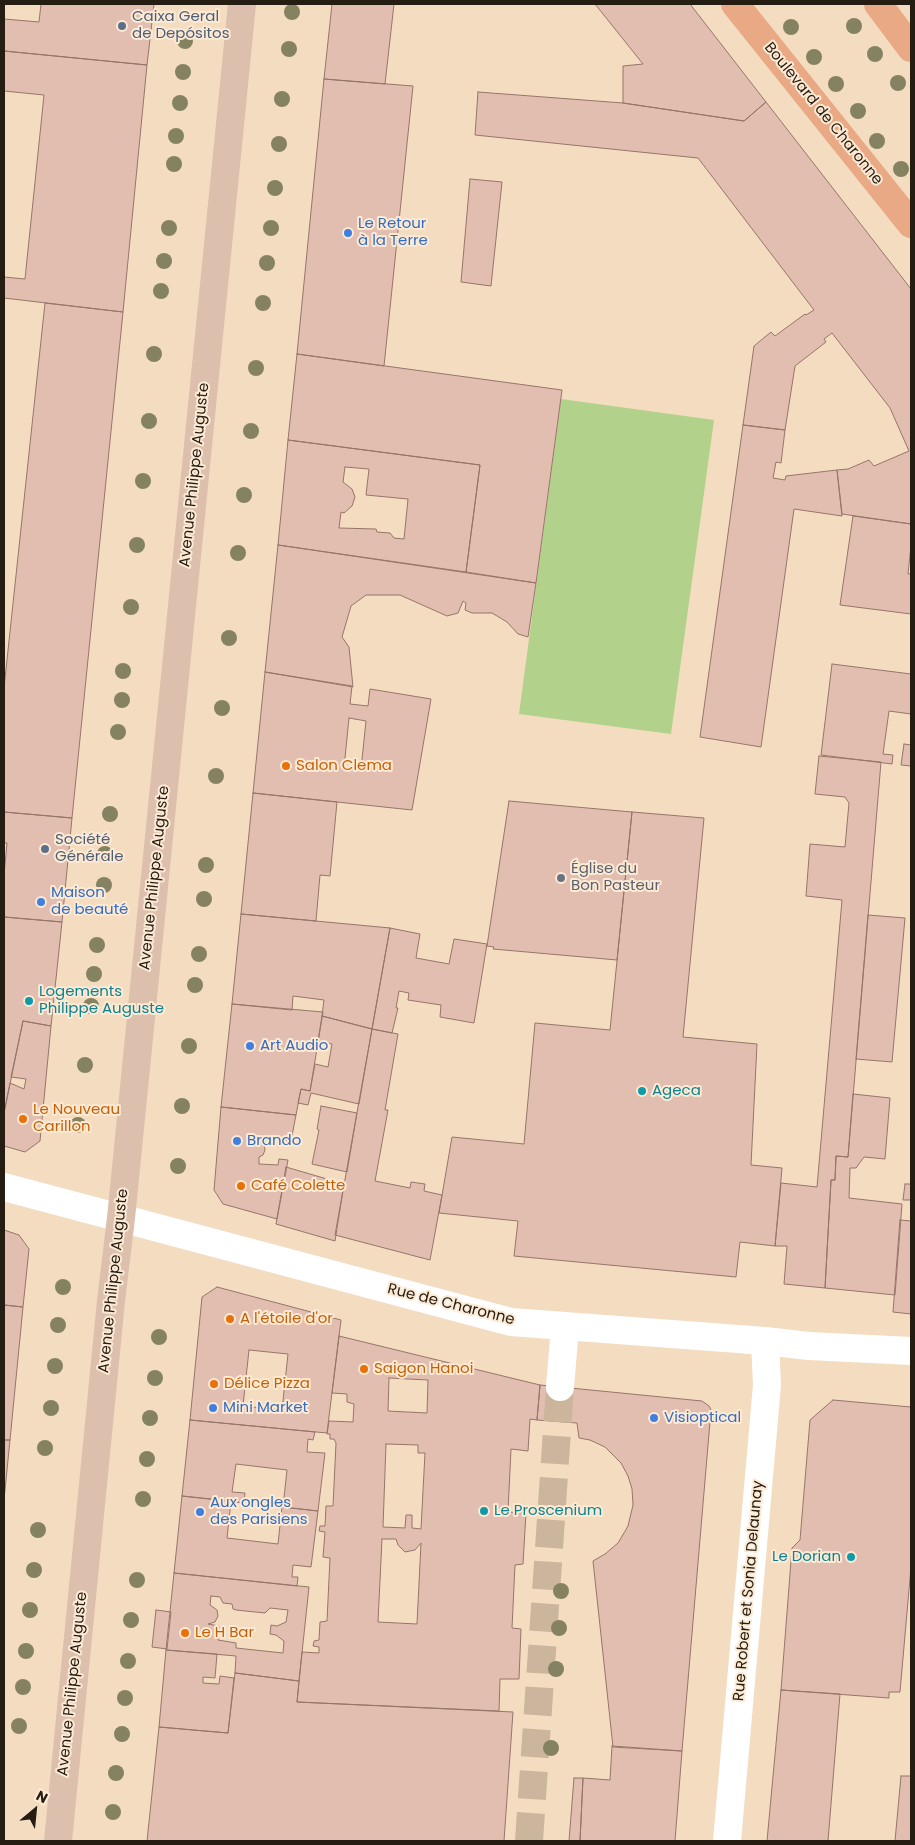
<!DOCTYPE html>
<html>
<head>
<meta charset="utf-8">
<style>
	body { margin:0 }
	#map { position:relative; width:915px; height:1845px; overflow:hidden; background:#f4dcc0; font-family:Poppins,sans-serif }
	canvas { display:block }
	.frame { position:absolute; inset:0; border:5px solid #251c12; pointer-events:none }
	.north { position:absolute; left:10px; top:1785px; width:50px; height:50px; -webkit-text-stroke:4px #fdead4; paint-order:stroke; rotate:28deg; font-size:14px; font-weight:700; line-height:20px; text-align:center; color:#251c12 }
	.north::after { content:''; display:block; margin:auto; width:18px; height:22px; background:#251c12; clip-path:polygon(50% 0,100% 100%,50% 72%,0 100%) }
</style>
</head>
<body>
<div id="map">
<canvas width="915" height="1845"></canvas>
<div class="frame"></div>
<div class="north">N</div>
</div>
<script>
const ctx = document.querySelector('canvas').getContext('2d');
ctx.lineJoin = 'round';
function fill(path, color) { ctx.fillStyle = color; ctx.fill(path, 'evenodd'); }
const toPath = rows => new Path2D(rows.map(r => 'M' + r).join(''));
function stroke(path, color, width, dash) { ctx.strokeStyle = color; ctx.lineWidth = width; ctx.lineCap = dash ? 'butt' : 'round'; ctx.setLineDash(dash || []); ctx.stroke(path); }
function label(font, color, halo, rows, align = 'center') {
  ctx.font = font + ' Poppins,sans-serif'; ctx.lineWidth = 4; ctx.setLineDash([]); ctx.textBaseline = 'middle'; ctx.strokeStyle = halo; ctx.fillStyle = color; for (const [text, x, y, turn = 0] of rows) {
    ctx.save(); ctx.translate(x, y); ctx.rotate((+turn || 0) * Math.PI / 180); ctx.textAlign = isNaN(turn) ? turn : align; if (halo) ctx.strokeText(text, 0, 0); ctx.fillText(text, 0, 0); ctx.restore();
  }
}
const green = toPath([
	[561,399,714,420,671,734,519,714]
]);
const building = toPath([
	[41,4,154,4,147,65,4,51,4,19,39,22,41,4],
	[332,4,394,4,385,84,324,79,332,4],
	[595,4,690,4,766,102,744,121,623,103,623,66,643,64,595,4],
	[4,51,147,65,123,312,4,298,4,277,25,279,44,95,4,91,4,51],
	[324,79,413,86,384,366,297,354,324,79],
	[478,92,623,103,744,121,766,102,911,289,911,524,842,514,837,470,848,469,869,460,874,466,909,451,890,408,832,333,824,339,826,342,795,366,785,430,743,425,754,346,771,332,775,336,805,314,806,315,814,310,698,158,475,135,478,92],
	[470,179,502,182,491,286,461,282,470,179],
	[45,303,123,312,72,818,4,812,4,688,45,303],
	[297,354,562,390,536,583,466,572,480,465,288,440,297,354],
	[743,425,785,430,781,463,776,462,773,478,785,480,786,476,837,470,842,516,794,509,761,747,700,737,743,425],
	[288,440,480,465,466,572,278,545,288,440],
	[345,467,369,469,366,495,408,499,404,539,394,538,390,533,377,532,376,529,339,528,341,512,344,513,352,506,355,497,352,489,343,482,345,467],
	[853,516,911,524,911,546,908,574,911,574,911,614,840,605,853,516],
	[278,545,536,583,528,637,518,634,507,622,492,613,472,613,465,610,466,603,463,601,458,613,447,616,400,595,366,595,351,606,342,637,349,647,353,687,265,672,278,545],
	[832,664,911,674,911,714,889,711,883,754,893,755,892,764,821,755,832,664],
	[265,672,352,686,350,704,368,706,370,689,431,699,412,810,253,793,265,672],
	[349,718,366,721,361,769,344,768,349,718],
	[904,744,911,745,911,766,901,765,904,744],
	[819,756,881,762,848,1157,836,1156,835,1180,831,1180,825,1288,784,1284,787,1246,775,1246,781,1183,817,1187,842,900,806,896,810,844,845,847,849,803,845,797,815,794,819,756],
	[253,793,337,802,330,876,320,875,316,921,241,914,253,793],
	[509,801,632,812,617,960,493,949,494,947,487,946,509,801],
	[4,812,72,818,62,922,4,917,4,875,7,843,4,843,4,812],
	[632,812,704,818,683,1037,757,1044,751,1165,782,1168,775,1246,740,1242,736,1277,514,1256,518,1221,439,1213,452,1137,524,1144,535,1023,610,1030,632,812],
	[241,914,390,928,372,1029,322,1016,324,1000,293,996,292,1010,232,1004,241,914],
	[868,915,905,918,892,1062,856,1059,868,915],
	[4,917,62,922,51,1026,23,1021,4,1113,4,917],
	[390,928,420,934,416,958,449,964,454,939,487,944,474,1023,440,1017,441,1005,408,1000,409,993,399,991,396,1008,398,1008,392,1033,372,1029,390,928],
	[232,1004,323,1012,310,1091,301,1089,296,1115,221,1107,232,1004],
	[322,1016,372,1029,359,1104,311,1093,308,1105,298,1103,301,1089,310,1091,315,1064,328,1067,332,1044,318,1041,322,1016],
	[23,1021,51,1026,40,1141,25,1152,4,1146,4,1113,10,1083,24,1089,26,1079,11,1077,23,1021],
	[372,1029,398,1034,385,1110,388,1110,375,1181,410,1188,411,1182,425,1184,424,1191,442,1195,430,1260,335,1235,372,1029],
	[853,1094,890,1098,885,1159,864,1157,856,1168,850,1168,849,1198,902,1204,895,1295,825,1288,831,1180,835,1180,836,1156,848,1157,853,1094],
	[321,1106,357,1113,347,1172,312,1164,319,1130,317,1129,321,1106],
	[221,1107,296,1115,291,1141,261,1137,260,1142,264,1145,265,1150,263,1155,259,1157,259,1164,278,1165,279,1159,288,1160,277,1219,223,1204,214,1190,221,1107],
	[286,1167,344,1184,335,1241,276,1224,286,1167],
	[905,1184,911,1184,911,1200,903,1200,905,1184],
	[900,1220,911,1221,911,1314,893,1312,900,1220],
	[4,1230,19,1235,29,1249,23,1307,4,1305,4,1230],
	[217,1287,341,1320,327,1433,190,1420,202,1297,217,1287],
	[249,1350,288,1354,282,1410,243,1406,249,1350],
	[4,1305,23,1307,10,1440,4,1440,4,1305],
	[339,1336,540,1385,537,1420,530,1419,528,1451,511,1449,508,1512,526,1513,523,1564,515,1565,512,1628,521,1629,519,1679,500,1679,499,1711,297,1702,302,1652,319,1653,319,1647,313,1646,314,1641,319,1640,320,1622,327,1621,330,1558,323,1557,325,1532,319,1531,320,1526,325,1526,326,1506,333,1506,336,1443,334,1439,330,1439,330,1434,327,1434,329,1421,353,1422,354,1404,347,1402,347,1394,332,1393,339,1336],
	[389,1378,428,1380,427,1413,388,1411,389,1378],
	[386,1444,418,1445,418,1453,425,1453,421,1529,412,1528,412,1515,406,1515,405,1528,383,1527,386,1444],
	[382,1539,396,1539,398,1545,405,1552,415,1550,421,1543,417,1624,378,1622,382,1539],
	[540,1385,702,1401,709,1406,711,1410,682,1751,613,1747,593,1561,605,1554,618,1543,628,1526,633,1505,632,1489,628,1476,621,1463,605,1447,590,1440,579,1438,577,1423,537,1420,540,1385],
	[833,1400,911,1407,911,1567,900,1692,889,1692,889,1698,781,1690,792,1548,800,1540,810,1420,833,1400],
	[190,1420,315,1432,313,1440,308,1439,307,1452,325,1453,318,1511,283,1507,287,1470,236,1464,232,1492,245,1493,244,1503,182,1496,190,1420],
	[4,1440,10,1440,4,1500,4,1440],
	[182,1496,231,1501,227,1538,278,1544,282,1507,318,1511,311,1567,293,1565,292,1577,298,1577,297,1586,174,1573,182,1496],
	[174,1573,309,1587,299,1681,235,1673,236,1656,166,1650,174,1573],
	[211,1596,220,1597,223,1603,232,1604,233,1609,236,1610,265,1613,270,1608,288,1610,286,1622,277,1626,271,1625,270,1634,276,1635,284,1641,283,1653,236,1648,236,1643,218,1640,219,1626,208,1624,215,1622,218,1616,217,1610,210,1605,211,1596],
	[156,1610,171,1612,167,1649,152,1647,156,1610],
	[166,1650,217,1654,215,1678,203,1677,203,1683,219,1684,220,1676,234,1678,228,1733,159,1727,166,1650],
	[235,1673,299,1681,297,1702,513,1712,504,1841,147,1841,159,1727,228,1733,235,1673],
	[781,1690,840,1694,828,1841,767,1841,781,1690],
	[612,1746,682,1751,675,1841,580,1841,583,1778,610,1780,612,1746],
	[901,1776,911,1776,911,1841,895,1841,901,1776],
	[574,1778,583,1778,580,1841,569,1841,574,1778]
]);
const minorTunnel = toPath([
	[529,1841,560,1387]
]);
const minor = toPath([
	[560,1387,565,1327],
	[727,1841,767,1385,765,1341]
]);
const tertiary = toPath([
	[4,1187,511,1322,765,1341,809,1346,911,1351]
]);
const secondary = toPath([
	[58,1841,111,1301,121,1218,242,4]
]);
const primary = toPath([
	[735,4,911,224],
	[878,4,911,48]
]);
const trees = [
	[292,12],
	[854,26],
	[791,27],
	[185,41],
	[289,49],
	[875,54],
	[814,57],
	[183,72],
	[898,83],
	[836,84],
	[282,99],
	[180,103],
	[858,111],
	[176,136],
	[877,141],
	[279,144],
	[174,164],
	[901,169],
	[275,188],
	[169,228],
	[271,228],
	[164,261],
	[267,263],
	[161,291],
	[263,303],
	[154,354],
	[256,368],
	[149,421],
	[251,431],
	[143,481],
	[244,495],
	[137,545],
	[238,553],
	[131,607],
	[229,638],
	[123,671],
	[122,700],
	[222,708],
	[118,732],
	[216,776],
	[110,814],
	[105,854],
	[206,865],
	[104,885],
	[204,899],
	[97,945],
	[199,954],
	[94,974],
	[195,985],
	[91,1006],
	[189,1046],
	[85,1065],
	[182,1106],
	[78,1125],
	[178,1166],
	[63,1287],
	[58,1325],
	[159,1337],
	[55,1366],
	[155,1378],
	[51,1408],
	[150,1418],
	[45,1448],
	[147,1459],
	[143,1499],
	[38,1530],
	[34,1570],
	[137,1580],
	[561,1591],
	[30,1610],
	[131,1620],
	[559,1628],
	[26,1651],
	[128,1661],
	[556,1669],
	[23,1687],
	[125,1698],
	[19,1726],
	[122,1734],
	[551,1748],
	[116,1773],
	[113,1812]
];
const markers = [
	[122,26,5,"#5c6f8a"],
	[348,233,5,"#3f7fe0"],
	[286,766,5,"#e8710a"],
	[45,849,5,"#5c6f8a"],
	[561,878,5,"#6b7280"],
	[41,902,5,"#3f7fe0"],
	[29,1001,5,"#0f9aa8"],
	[250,1046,5,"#3f7fe0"],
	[642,1091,5,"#0f9aa8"],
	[23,1119,5,"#e8710a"],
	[237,1141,5,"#3f7fe0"],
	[241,1186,5,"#e8710a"],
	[230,1319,5,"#e8710a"],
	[364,1369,5,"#e8710a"],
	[214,1384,5,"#e8710a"],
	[213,1408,5,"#3f7fe0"],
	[654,1418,5,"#3f7fe0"],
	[484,1511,5,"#0f9aa8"],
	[200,1512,5,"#3f7fe0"],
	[851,1557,5,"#0f9aa8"],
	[185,1633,5,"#e8710a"]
];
const serviceNames = [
	["Caixa Geral",132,17],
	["de Depósitos",132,34],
	["Société",55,840],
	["Générale",55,857]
];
const streetNames = [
	["Boulevard de Charonne",823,114,51],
	["Avenue Philippe Auguste",195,475,-84],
	["Avenue Philippe Auguste",155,878,-84],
	["Avenue Philippe Auguste",114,1281,-84],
	["Rue de Charonne",451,1305,14],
	["Rue Robert et Sonia Delaunay",749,1591,-85],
	["Avenue Philippe Auguste",73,1684,-84]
];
const shopNames = [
	["Le Retour",358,224],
	["à la Terre",358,241],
	["Maison",51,893],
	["de beauté",51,910],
	["Art Audio",260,1046],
	["Brando",247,1141],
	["Mini Market",223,1408],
	["Visioptical",664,1418],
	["Aux ongles",210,1503],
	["des Parisiens",210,1520]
];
const foodNames = [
	["Salon Clema",296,766],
	["Le Nouveau",33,1110],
	["Carillon",33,1127],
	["Café Colette",251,1186],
	["A l'étoile d'or",240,1319],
	["Saigon Hanoi",374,1369],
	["Délice Pizza",224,1384],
	["Le H Bar",195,1633]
];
const worshipNames = [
	["Église du",571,869],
	["Bon Pasteur",571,886]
];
const cultureNames = [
	["Logements",39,992],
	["Philippe Auguste",39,1009],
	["Ageca",652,1091],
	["Le Proscenium",494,1511],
	["Le Dorian",841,1557,"right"]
];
fill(green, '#b2d18b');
fill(building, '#e2beb1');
stroke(building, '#967569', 1);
stroke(minorTunnel, '#cbb69d', 28, [28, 14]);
stroke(minor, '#fff', 28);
stroke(tertiary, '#fff', 28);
stroke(secondary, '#dcbfad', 28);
stroke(primary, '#e9a984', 28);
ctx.fillStyle = '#858262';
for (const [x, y] of trees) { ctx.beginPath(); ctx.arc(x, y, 8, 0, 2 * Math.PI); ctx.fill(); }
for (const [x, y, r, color] of markers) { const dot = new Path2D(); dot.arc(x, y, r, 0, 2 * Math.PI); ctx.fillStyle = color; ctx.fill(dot); stroke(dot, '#fdead4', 2); }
label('15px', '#4e5e75', '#fdead4', serviceNames, 'left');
label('15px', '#251c12', '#fdead4', streetNames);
label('15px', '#366cbe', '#fdead4', shopNames, 'left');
label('15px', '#c56008', '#fdead4', foodNames, 'left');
label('15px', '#5b616d', '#fdead4', worshipNames, 'left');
label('15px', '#0d838f', '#fdead4', cultureNames, 'left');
</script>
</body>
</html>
